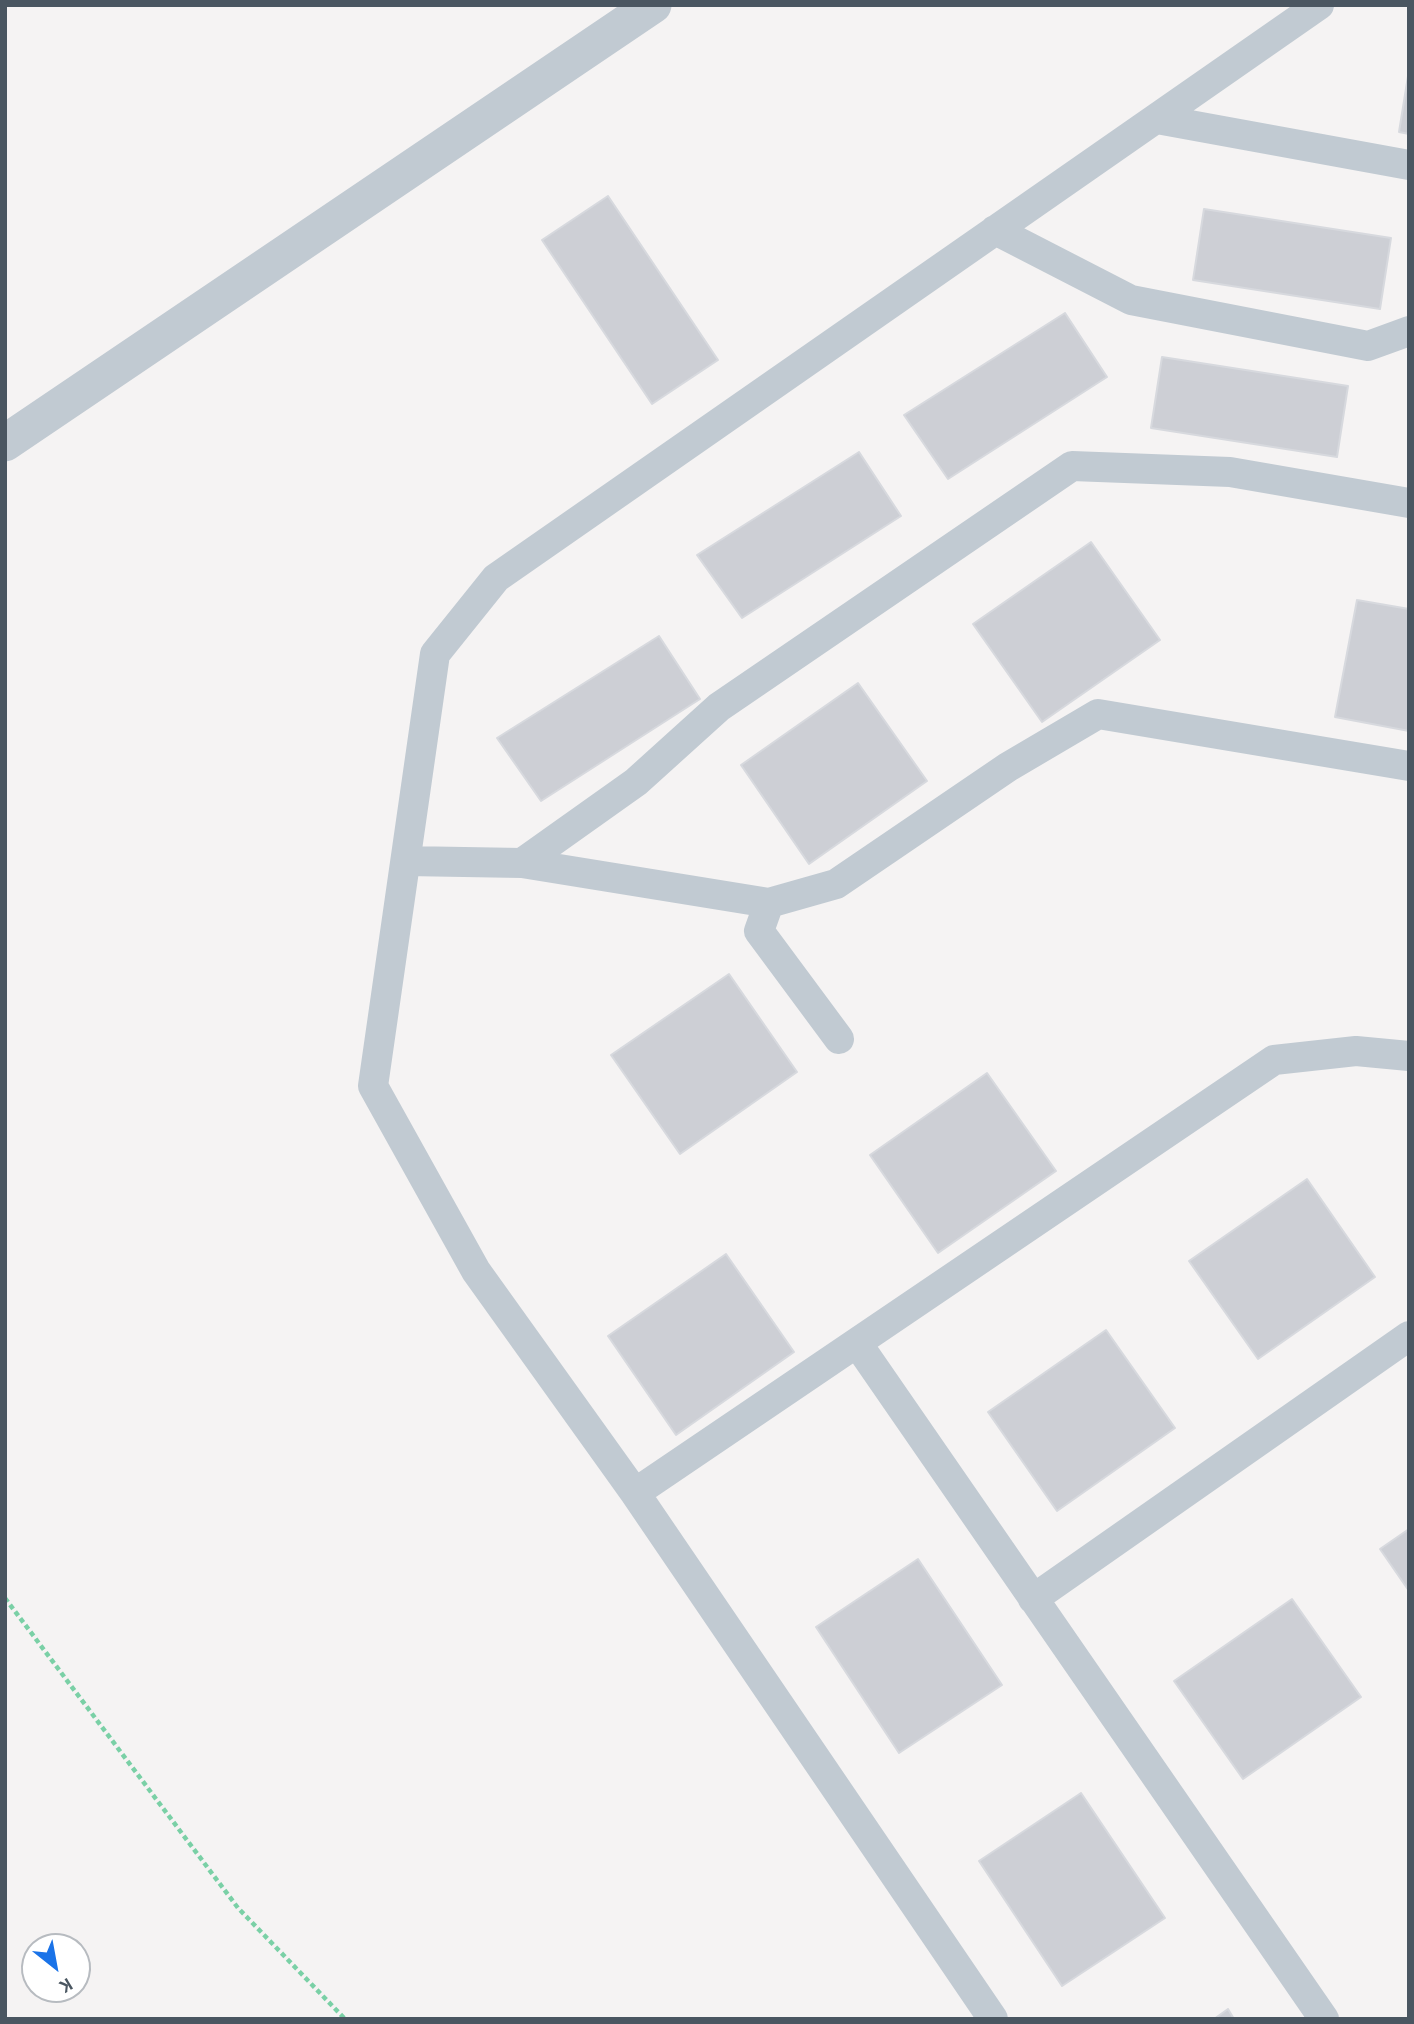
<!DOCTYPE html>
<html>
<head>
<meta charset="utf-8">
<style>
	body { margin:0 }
	#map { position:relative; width:1414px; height:2024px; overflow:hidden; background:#f5f3f3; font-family:"Alegreya Sans",sans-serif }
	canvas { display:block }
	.frame { position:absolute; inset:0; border:7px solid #4a5661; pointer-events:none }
	.north { position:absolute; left:21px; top:1933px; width:70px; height:70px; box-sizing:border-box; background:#fff; border:2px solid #b7bbc0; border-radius:50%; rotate:149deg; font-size:19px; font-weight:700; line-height:28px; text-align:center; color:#4a5661 }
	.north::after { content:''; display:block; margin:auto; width:24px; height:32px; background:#1a73e8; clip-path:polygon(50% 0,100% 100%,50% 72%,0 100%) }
</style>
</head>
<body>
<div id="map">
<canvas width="1414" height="2024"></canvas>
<div class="frame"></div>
<div class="north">K</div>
</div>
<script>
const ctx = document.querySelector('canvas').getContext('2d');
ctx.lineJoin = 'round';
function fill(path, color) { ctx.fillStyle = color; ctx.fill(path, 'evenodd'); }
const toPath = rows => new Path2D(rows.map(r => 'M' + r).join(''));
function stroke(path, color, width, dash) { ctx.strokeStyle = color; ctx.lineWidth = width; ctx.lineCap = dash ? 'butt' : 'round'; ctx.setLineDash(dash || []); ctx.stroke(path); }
const building = toPath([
	[1409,70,1409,134,1399,132,1409,70],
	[608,196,718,360,652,404,542,240,608,196],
	[1204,209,1391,238,1380,309,1193,280,1204,209],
	[1065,313,1107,377,948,479,904,415,1065,313],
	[1162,357,1348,386,1337,457,1151,428,1162,357],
	[859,452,901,516,742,618,697,555,859,452],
	[1091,542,1160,640,1042,722,973,624,1091,542],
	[1357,600,1409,609,1409,731,1335,717,1357,600],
	[659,636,700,699,541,801,497,738,659,636],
	[858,683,927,781,809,864,741,765,858,683],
	[729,974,797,1072,680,1154,611,1055,729,974],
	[987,1073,1056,1171,938,1253,870,1155,987,1073],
	[1307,1179,1375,1277,1258,1359,1189,1261,1307,1179],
	[726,1254,794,1352,676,1435,608,1336,726,1254],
	[1106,1330,1175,1428,1057,1511,988,1412,1106,1330],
	[1409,1529,1409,1591,1380,1549,1409,1529],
	[918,1559,1002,1685,899,1753,816,1627,918,1559],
	[1292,1599,1361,1697,1243,1779,1174,1681,1292,1599],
	[1081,1793,1165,1918,1062,1986,979,1861,1081,1793],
	[1228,2009,1234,2019,1214,2019,1228,2009]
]);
const path = toPath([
	[5,1598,238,1908,345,2019]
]);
const minor = toPath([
	[1157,119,1409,165],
	[995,230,1131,300,1368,346,1409,331],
	[406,861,522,863,769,903,836,884,1008,767,1098,714,1409,766],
	[522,863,636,782,719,707,1072,466,1230,472,1409,503],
	[769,903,759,931,839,1039],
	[857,1343,1324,2019],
	[635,1493,1274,1060,1356,1051,1409,1056],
	[1033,1599,1409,1336],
	[993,2019,635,1493,476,1271,373,1086,435,654,496,578,1319,5]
]);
const tertiary = toPath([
	[5,443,653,5]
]);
fill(building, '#cdcfd5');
stroke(building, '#d7d9de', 2);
stroke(path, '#7ad0a6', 4.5, [5, 3.5]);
stroke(minor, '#c1cad2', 30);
stroke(tertiary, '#c1cad2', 37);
</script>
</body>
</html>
